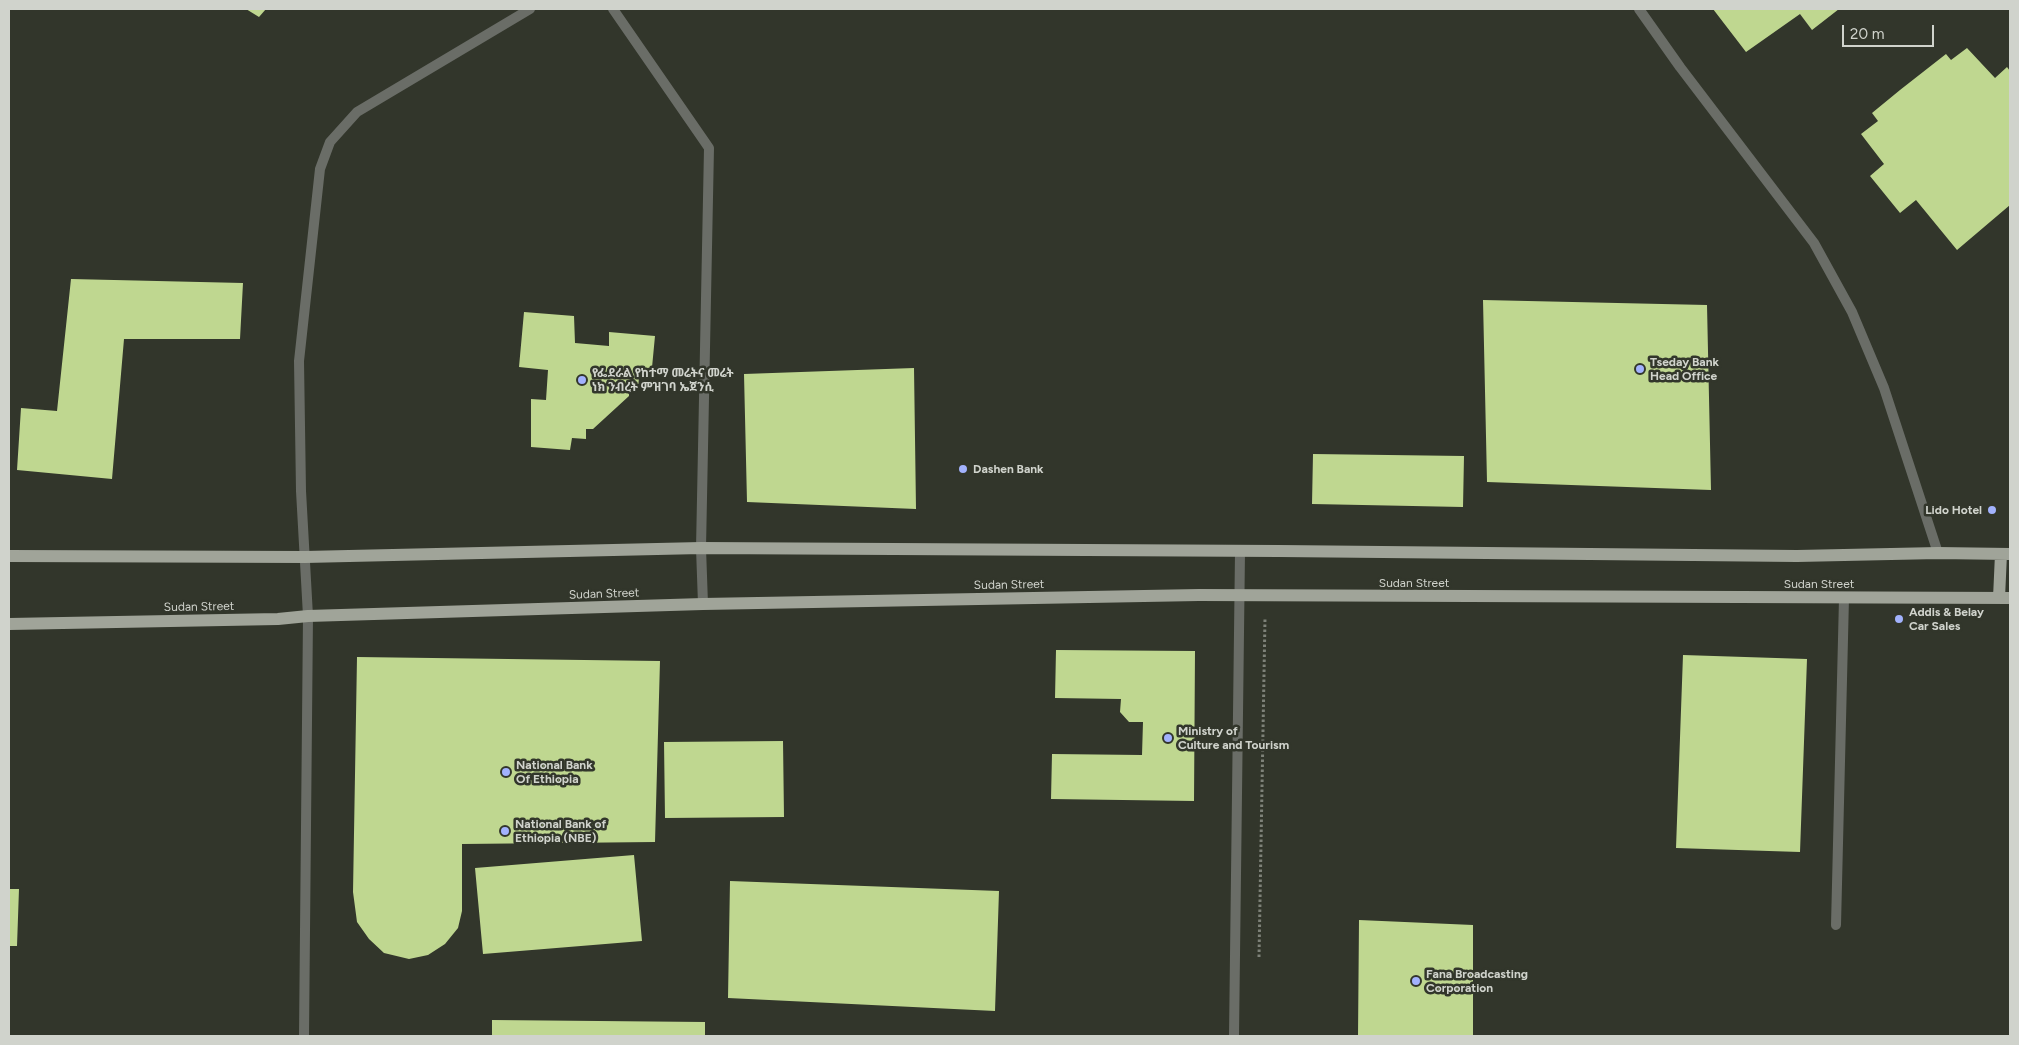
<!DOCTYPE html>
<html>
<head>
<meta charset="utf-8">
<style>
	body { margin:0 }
	#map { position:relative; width:2019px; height:1045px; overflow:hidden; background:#32362b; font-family:Figtree,sans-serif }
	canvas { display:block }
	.frame { position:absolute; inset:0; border:10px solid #d0d3cc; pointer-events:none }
	.scale { position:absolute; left:1842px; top:25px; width:92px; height:22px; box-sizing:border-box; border:2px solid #d0d3cc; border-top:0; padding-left:6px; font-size:15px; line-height:18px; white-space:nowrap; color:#d0d3cc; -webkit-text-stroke:4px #32362b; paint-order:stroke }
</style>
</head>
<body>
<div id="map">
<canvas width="2019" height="1045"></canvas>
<div class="frame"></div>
<div class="scale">20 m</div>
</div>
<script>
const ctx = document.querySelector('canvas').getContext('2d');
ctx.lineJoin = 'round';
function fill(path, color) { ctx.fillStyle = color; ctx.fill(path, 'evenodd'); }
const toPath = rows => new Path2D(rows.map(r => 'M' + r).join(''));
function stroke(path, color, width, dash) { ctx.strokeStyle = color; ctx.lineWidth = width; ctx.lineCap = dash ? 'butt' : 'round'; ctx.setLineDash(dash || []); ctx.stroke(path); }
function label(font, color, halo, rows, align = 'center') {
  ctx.font = font + ' Figtree,"Noto Sans Ethiopic",sans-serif'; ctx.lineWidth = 5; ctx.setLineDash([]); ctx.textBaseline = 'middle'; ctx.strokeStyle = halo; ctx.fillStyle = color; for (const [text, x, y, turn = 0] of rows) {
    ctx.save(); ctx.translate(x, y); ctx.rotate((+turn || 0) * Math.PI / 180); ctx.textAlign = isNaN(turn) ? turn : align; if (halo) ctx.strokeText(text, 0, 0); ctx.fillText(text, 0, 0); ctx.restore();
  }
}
const building = toPath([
	[246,9,266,9,259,17],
	[1713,9,1839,9,1812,30,1800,14,1746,52],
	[1967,48,1995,78,2007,67,2010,71,2010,205,1957,250,1916,200,1900,213,1870,176,1884,164,1861,134,1878,121,1872,113,1900,90,1946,54,1951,60],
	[71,279,243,283,240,339,124,339,112,479,17,470,21,408,57,411],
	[1483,300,1707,305,1711,490,1487,482],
	[524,312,574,316,575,343,609,346,609,332,655,336,651,378,639,377,638,389,629,387,629,396,593,429,586,429,586,439,572,438,570,450,531,447,531,399,546,400,548,370,519,367],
	[914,368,916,509,747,502,744,374],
	[1313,454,1464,456,1463,507,1312,504],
	[1056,650,1195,651,1194,801,1051,799,1052,754,1142,755,1143,722,1129,722,1120,712,1121,699,1055,698],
	[1683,655,1807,659,1800,852,1676,848],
	[357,657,660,661,655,842,462,844,462,911,458,928,445,944,428,955,409,959,384,953,369,939,357,922,353,892],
	[783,741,784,817,665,818,664,742],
	[634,855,642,941,483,954,475,868],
	[730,881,999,891,995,1011,728,998],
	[9,889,19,889,17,946,9,946],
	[1359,920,1473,925,1473,1036,1358,1036],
	[492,1020,705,1022,705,1036,492,1036]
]);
const path = toPath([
	[1259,957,1265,618]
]);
const minor = toPath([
	[613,9,709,148,701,548,703,604],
	[1836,925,1844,598],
	[304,1036,308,616,301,491,299,361,320,169,330,142,357,112,530,9],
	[1234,1036,1240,552]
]);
const tertiary = toPath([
	[1639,9,1680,67,1814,243,1852,312,1884,388,1938,553]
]);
const primary = toPath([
	[9,556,305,557,701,548,1279,551,1797,556,1938,553,2010,554],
	[1999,598,2001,554],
	[9,624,278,619,308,616,703,604,1199,595,2010,598]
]);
const markers = [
	[1640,369,5,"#a2b2fd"],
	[582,380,5,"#a2b2fd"],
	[963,469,5,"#a2b2fd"],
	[1992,510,5,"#a2b2fd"],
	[1899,619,5,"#a2b2fd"],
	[1168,738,5,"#a2b2fd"],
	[506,772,5,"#a2b2fd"],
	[505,831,5,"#a2b2fd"],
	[1416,981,5,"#a2b2fd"]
];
const poiNames = [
	["Tseday Bank",1650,362],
	["Head Office",1650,376],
	["የፌደራል የከተማ መሬትና መሬት",592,373],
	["ነክ ንብረት ምዝገባ ኤጀንሲ",592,387],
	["Dashen Bank",973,469],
	["Lido Hotel",1982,510,"right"],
	["Addis & Belay",1909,612],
	["Car Sales",1909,626],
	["Ministry of",1178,731],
	["Culture and Tourism",1178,745],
	["National Bank",516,765],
	["Of Ethiopia",516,779],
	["National Bank of",515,824],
	["Ethiopia (NBE)",515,838],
	["Fana Broadcasting",1426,974],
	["Corporation",1426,988]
];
const streetNames = [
	["Sudan Street",1414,583],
	["Sudan Street",1819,584],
	["Sudan Street",1009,585,-1],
	["Sudan Street",604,594,-2],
	["Sudan Street",199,607,-1]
];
fill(building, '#bfd790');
stroke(path, '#7e8279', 3, [2.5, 2.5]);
stroke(minor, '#6a6d67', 10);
stroke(tertiary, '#6a6d67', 10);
stroke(primary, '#a0a499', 12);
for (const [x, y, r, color] of markers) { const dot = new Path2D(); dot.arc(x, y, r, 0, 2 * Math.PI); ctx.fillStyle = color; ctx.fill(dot); stroke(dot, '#32362b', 2); }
label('bold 12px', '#d0d3cc', '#32362b', poiNames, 'left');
label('12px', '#d0d3cc', '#32362b', streetNames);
</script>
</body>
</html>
